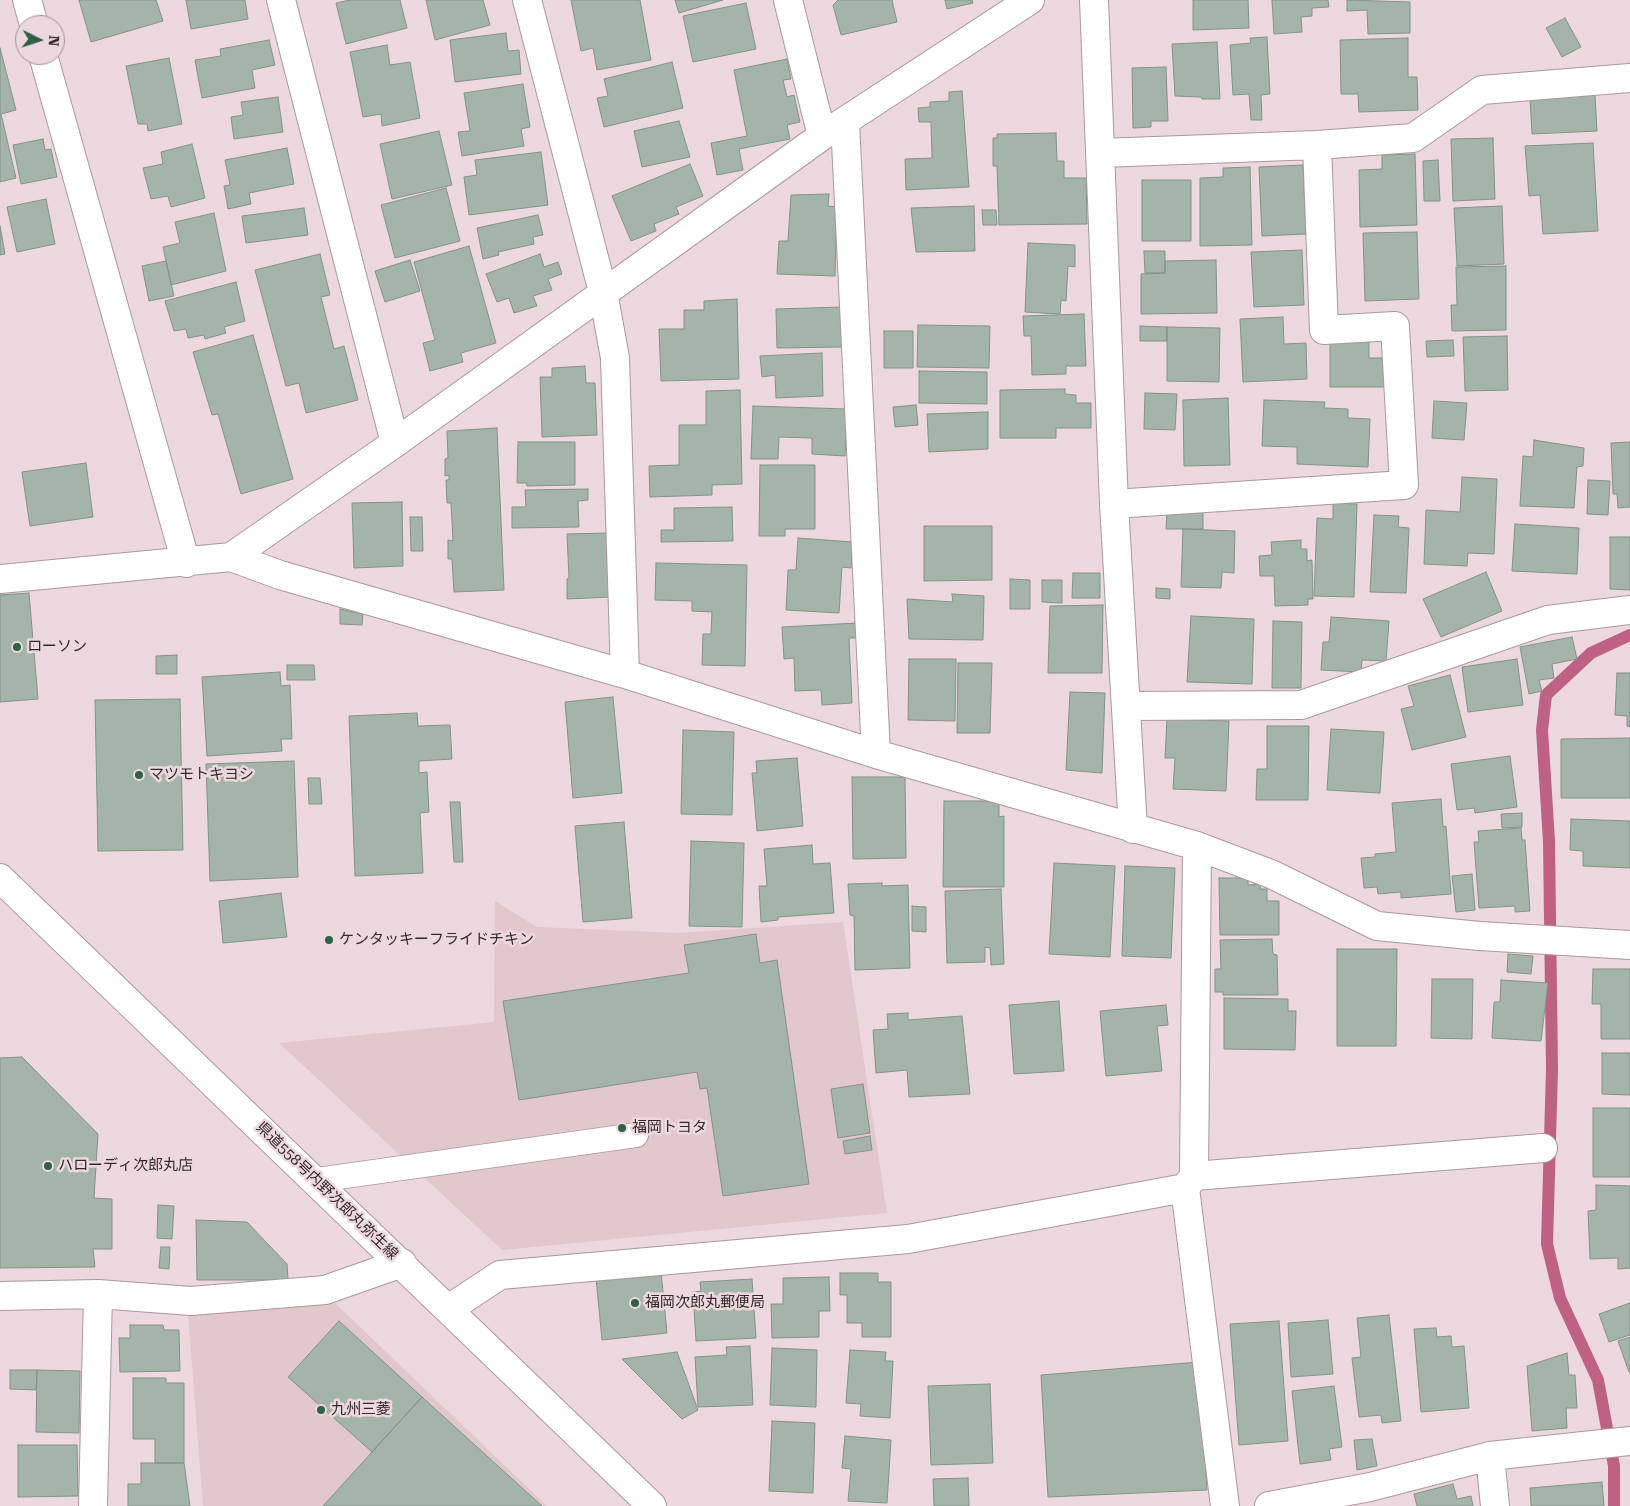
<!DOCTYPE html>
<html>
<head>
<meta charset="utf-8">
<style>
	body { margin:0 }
	#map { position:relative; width:1630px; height:1506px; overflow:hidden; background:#ecd8de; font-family:"Roboto Serif",serif }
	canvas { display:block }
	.north { position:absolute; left:15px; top:15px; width:50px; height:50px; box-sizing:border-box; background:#ecd8de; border:1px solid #a19296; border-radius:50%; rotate:94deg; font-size:14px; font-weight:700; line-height:20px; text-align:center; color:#31292b }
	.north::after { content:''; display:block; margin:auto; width:18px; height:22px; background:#2f6145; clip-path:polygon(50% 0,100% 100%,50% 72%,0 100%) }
</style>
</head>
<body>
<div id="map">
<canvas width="1630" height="1506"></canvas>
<div class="north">N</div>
</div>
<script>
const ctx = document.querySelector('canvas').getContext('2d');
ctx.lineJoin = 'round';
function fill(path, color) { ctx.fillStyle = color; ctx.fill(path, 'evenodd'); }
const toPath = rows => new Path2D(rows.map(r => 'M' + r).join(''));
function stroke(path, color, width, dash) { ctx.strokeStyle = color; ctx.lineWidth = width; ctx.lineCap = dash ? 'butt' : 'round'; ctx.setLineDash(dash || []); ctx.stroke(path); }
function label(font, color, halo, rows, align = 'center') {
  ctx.font = font + ' "Roboto Serif","Noto Sans JP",serif'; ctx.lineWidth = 5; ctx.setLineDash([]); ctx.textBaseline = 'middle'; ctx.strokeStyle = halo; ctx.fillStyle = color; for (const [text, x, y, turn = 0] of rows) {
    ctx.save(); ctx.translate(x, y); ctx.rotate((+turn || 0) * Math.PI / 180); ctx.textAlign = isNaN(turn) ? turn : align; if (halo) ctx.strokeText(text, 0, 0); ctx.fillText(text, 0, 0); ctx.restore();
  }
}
const built = toPath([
	[495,901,537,927,678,933,843,922,887,1213,502,1250,279,1043,494,1022],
	[335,1303,547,1506,203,1506,188,1314]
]);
const stream = toPath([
	[1614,1506,1614,1466,1598,1380,1560,1298,1547,1244,1552,1069,1549,841,1542,730,1546,695,1591,653,1630,635]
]);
const building = toPath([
	[79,0,156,0,163,21,91,42,79,0],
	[186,0,245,0,248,19,191,29,186,0],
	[350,0,400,0,407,28,346,44,336,3,350,0],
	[426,0,483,0,490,25,435,40,426,0],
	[571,0,640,0,651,60,597,70,593,48,581,51,571,0],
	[675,0,723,0,679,13,675,0],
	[838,0,892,0,897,22,841,35,833,5,838,0],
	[945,0,972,0,973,3,947,9,945,0],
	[1193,0,1248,0,1249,28,1193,30,1193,0],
	[1272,0,1328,0,1329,7,1312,8,1312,16,1301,17,1302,32,1274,34,1272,0],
	[1347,0,1410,2,1410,33,1368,34,1367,10,1347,11,1347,0],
	[746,3,756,49,693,62,683,16,746,3],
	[1565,18,1581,47,1562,57,1546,28,1565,18],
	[506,33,508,51,519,50,521,74,455,82,450,40,506,33],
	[1267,37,1270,94,1261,95,1262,120,1251,120,1249,94,1233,95,1230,45,1251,43,1250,38,1267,37],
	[1408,38,1408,77,1417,77,1418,110,1359,112,1358,94,1341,94,1340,40,1408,38],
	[269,40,275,65,252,70,255,88,202,98,195,60,221,56,220,49,269,40],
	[1217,42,1220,99,1202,99,1201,97,1175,96,1172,44,1217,42],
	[387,45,390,65,410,62,420,118,382,126,381,114,363,117,350,52,387,45],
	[0,48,16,110,1,114,16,178,0,182,0,48],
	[169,58,182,124,148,131,147,124,138,124,126,66,169,58],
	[787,59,791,79,783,80,787,97,794,95,800,122,787,125,790,139,739,149,743,170,717,175,711,143,747,136,734,70,787,59],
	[672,62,683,108,604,127,597,98,608,96,604,79,672,62],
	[1166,67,1168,121,1151,121,1151,127,1133,128,1132,68,1166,67],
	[523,84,530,127,521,129,524,146,462,156,458,132,470,131,464,93,523,84],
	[962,91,969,187,906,190,905,159,932,158,931,122,919,122,918,108,930,107,930,102,949,101,949,92,962,91],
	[1595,95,1597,131,1532,134,1530,98,1595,95],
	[278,97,283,132,234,139,231,117,243,115,241,102,278,97],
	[679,121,690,157,642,167,634,131,679,121],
	[439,131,452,185,392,199,380,144,439,131],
	[1056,133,1057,161,1064,161,1064,178,1086,178,1087,224,999,225,997,166,993,166,993,138,997,138,997,134,1056,133],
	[1493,138,1495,199,1453,201,1451,139,1493,138],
	[43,139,45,150,51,149,57,177,21,184,13,145,43,139],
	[1593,143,1598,231,1543,234,1540,195,1529,196,1525,146,1593,143],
	[192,144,205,198,171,207,168,196,151,199,143,168,163,164,161,152,192,144],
	[287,148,294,184,249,193,251,204,228,209,224,186,230,185,225,160,287,148],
	[541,152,548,205,469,215,464,177,477,175,475,160,541,152],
	[1415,154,1417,225,1360,227,1359,170,1382,169,1382,155,1415,154],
	[1438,160,1440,201,1424,201,1423,161,1438,160],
	[690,164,703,196,676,207,679,214,654,224,656,231,631,241,612,196,690,164],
	[1303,165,1306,234,1262,236,1259,167,1303,165],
	[1250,167,1252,245,1200,246,1200,178,1223,177,1223,168,1250,167],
	[1142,180,1191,180,1191,241,1142,241,1142,180],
	[446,188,460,241,395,258,381,205,446,188],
	[829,194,828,206,837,207,835,276,777,274,779,241,788,241,791,195,829,194],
	[46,199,55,244,17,252,7,207,46,199],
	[974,206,975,251,916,252,911,208,974,206],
	[1502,206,1504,264,1457,266,1454,208,1502,206],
	[304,208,308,235,246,243,242,216,304,208],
	[982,210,996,210,997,225,983,225,982,210],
	[214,213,226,271,171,285,163,247,180,243,175,222,214,213],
	[538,215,543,235,533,237,534,244,498,252,499,255,483,259,477,228,538,215],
	[0,226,5,254,0,255,0,226],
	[1417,232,1419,299,1365,301,1363,233,1417,232],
	[1028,243,1075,245,1075,267,1068,266,1066,301,1061,300,1060,314,1025,312,1028,243],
	[469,246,496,343,461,353,463,362,430,371,423,343,435,340,414,262,469,246],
	[1302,250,1304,305,1254,307,1251,252,1302,250],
	[1144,251,1165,251,1165,273,1145,273,1144,251],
	[320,254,330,295,321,297,334,349,344,346,358,400,306,413,299,383,286,386,255,270,320,254],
	[540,254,544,267,558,262,562,274,548,279,552,290,533,296,537,306,514,313,509,298,497,302,486,274,540,254],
	[410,260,420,291,385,302,375,271,410,260],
	[1216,260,1217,313,1141,314,1141,274,1165,273,1165,261,1216,260],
	[166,261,174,296,149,301,142,266,166,261],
	[1506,266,1506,330,1452,331,1451,305,1457,305,1456,267,1506,266],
	[236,282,245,321,224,327,226,333,205,339,204,335,188,338,186,329,174,331,165,301,236,282],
	[737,299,739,379,661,381,659,329,684,329,684,310,704,310,704,301,737,299],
	[842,307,843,347,777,348,776,309,842,307],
	[1084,314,1086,366,1066,366,1066,374,1032,375,1031,336,1024,336,1023,316,1084,314],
	[1283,317,1284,344,1306,343,1307,379,1243,382,1240,319,1283,317],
	[918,325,990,326,989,368,917,367,918,325],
	[1140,326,1167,327,1167,341,1140,341,1140,326],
	[1167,327,1220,328,1219,382,1167,381,1167,327],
	[884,331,913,331,913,368,884,368,884,331],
	[253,335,293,479,241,494,218,414,212,415,193,352,253,335],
	[1507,336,1508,390,1465,391,1463,337,1507,336],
	[1330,340,1369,340,1369,358,1385,358,1385,387,1330,387,1330,340],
	[1453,340,1454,356,1427,357,1426,341,1453,340],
	[822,353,823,396,776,398,775,375,762,377,760,356,822,353],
	[585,366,586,383,595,383,597,435,542,437,540,377,552,377,552,368,585,366],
	[919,371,987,372,987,404,919,403,919,371],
	[1065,389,1065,394,1076,395,1076,403,1091,403,1091,428,1056,428,1056,438,1000,438,1000,390,1065,389],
	[740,390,742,484,712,485,712,495,650,497,649,466,679,465,679,425,706,425,706,391,740,390],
	[1145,393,1177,394,1175,430,1144,429,1145,393],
	[1228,398,1230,465,1184,466,1183,400,1228,398],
	[1264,400,1325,402,1324,408,1348,409,1348,418,1370,419,1368,467,1297,464,1297,447,1262,446,1264,400],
	[1434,401,1467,403,1464,440,1432,438,1434,401],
	[916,405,918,425,895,427,893,407,916,405],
	[753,406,847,409,845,456,812,454,812,438,779,437,778,459,751,459,753,406],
	[988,412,988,449,929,452,927,414,988,412],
	[497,428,504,590,454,592,452,559,448,559,448,540,453,541,451,503,447,503,446,480,449,480,449,475,445,476,445,459,448,458,447,431,497,428],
	[1534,440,1584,448,1583,466,1577,467,1574,508,1520,506,1523,456,1533,457,1534,440],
	[518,442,575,442,575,485,527,486,526,483,517,483,518,442],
	[1630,442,1630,507,1618,508,1617,494,1613,494,1611,443,1630,442],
	[86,463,93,517,30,526,22,472,86,463],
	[760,465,815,465,815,529,785,529,785,536,759,536,760,465],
	[1462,477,1497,479,1494,554,1468,553,1467,566,1424,564,1426,510,1460,512,1462,477],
	[1588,480,1610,481,1608,515,1587,514,1588,480],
	[588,489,588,500,578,501,579,527,512,528,512,507,526,507,525,490,588,489],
	[402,502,403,566,354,568,352,503,402,502],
	[1333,503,1357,504,1354,597,1314,596,1317,518,1333,519,1333,503],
	[732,507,733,541,661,542,661,530,674,530,674,508,732,507],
	[1203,510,1203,529,1166,529,1167,511,1203,510],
	[1374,515,1399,516,1398,527,1409,528,1406,593,1370,592,1374,515],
	[410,517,422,517,423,551,411,551,410,517],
	[1515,524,1579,528,1577,574,1512,571,1515,524],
	[924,526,992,526,992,580,924,581,924,526],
	[1183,529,1235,531,1234,573,1222,572,1221,588,1181,587,1183,529],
	[608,533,610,597,567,599,567,579,569,578,567,534,608,533],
	[1610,537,1630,537,1630,590,1610,589,1610,537],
	[798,538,853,542,851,568,842,567,839,613,786,610,788,570,796,570,798,538],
	[1301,540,1301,549,1307,549,1307,561,1312,560,1313,599,1308,599,1308,605,1275,606,1274,576,1260,576,1259,556,1272,555,1271,542,1301,540],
	[656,563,747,565,745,666,702,665,703,634,711,634,712,612,692,611,692,601,655,600,656,563],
	[1486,572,1502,611,1441,637,1423,599,1486,572],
	[1073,573,1100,573,1100,598,1072,598,1073,573],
	[1010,579,1030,580,1030,609,1010,609,1010,579],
	[1042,580,1062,580,1062,603,1042,602,1042,580],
	[1156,588,1170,589,1170,599,1156,598,1156,588],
	[29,593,38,699,0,702,0,595,29,593],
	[952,594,984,596,983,640,909,639,907,599,953,602,952,594],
	[1103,605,1102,673,1048,673,1050,606,1103,605],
	[340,609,363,614,362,625,340,624,340,609],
	[1191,616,1254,619,1252,684,1187,682,1191,616],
	[1331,617,1389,621,1386,661,1362,660,1361,672,1321,670,1323,642,1329,642,1331,617],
	[1273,621,1302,622,1301,688,1272,688,1273,621],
	[857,623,857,638,849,638,852,703,822,705,821,690,795,691,794,658,784,659,782,627,857,623],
	[1572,637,1577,659,1552,664,1554,678,1539,680,1542,691,1529,694,1520,647,1572,637],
	[177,655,177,674,156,674,156,656,177,655],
	[909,659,956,659,955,721,908,720,909,659],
	[1517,659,1523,705,1468,712,1462,667,1517,659],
	[958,663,992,663,990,733,957,733,958,663],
	[287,665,314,665,315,680,287,680,287,665],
	[280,672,281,686,290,685,292,739,281,739,282,751,207,756,202,677,280,672],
	[1617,673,1630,673,1630,727,1627,726,1627,716,1615,715,1617,673],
	[1450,675,1466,737,1412,750,1401,709,1414,706,1408,686,1450,675],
	[1070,692,1105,693,1102,773,1066,770,1070,692],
	[613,697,622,793,573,798,565,702,613,697],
	[180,699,183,850,98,851,95,700,180,699],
	[417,713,418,726,450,725,452,759,419,761,419,773,427,772,429,812,420,813,423,873,355,876,349,716,417,713],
	[1167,719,1229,721,1226,791,1173,789,1175,758,1165,758,1167,719],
	[1267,726,1309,726,1308,800,1256,800,1257,769,1267,769,1267,726],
	[1331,729,1384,732,1380,793,1327,790,1331,729],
	[683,730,734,732,732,815,681,814,683,730],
	[1630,738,1630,798,1561,798,1561,739,1630,738],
	[1510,756,1517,807,1475,813,1474,808,1457,810,1451,764,1510,756],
	[797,758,803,826,757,831,752,773,757,773,756,761,797,758],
	[294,761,298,877,210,881,206,764,294,761],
	[852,777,905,777,906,858,853,859,852,777],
	[308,778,320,778,322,804,309,804,308,778],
	[1441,799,1443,827,1446,826,1451,894,1401,898,1401,892,1378,894,1377,887,1364,888,1361,858,1375,857,1375,854,1396,852,1392,803,1441,799],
	[944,801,999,801,999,817,1004,816,1004,887,943,887,944,801],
	[450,802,460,802,463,862,454,862,450,802],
	[1522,813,1522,827,1502,828,1501,814,1522,813],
	[1571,819,1630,821,1630,868,1583,866,1583,851,1570,850,1571,819],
	[624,822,632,918,583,922,575,826,624,822],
	[1521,828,1522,840,1525,840,1530,911,1515,912,1515,906,1479,908,1474,842,1479,842,1478,831,1521,828],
	[691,841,744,843,742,927,689,926,691,841],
	[812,845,813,864,830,863,834,913,778,917,778,920,761,922,759,886,767,886,764,849,812,845],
	[1054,863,1115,866,1110,957,1049,954,1054,863],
	[1125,866,1175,868,1171,958,1122,956,1125,866],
	[1472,874,1475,910,1456,912,1452,876,1472,874],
	[1219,878,1248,878,1248,885,1261,884,1260,889,1267,889,1267,901,1279,901,1279,935,1220,935,1219,878],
	[882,883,882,886,908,885,910,968,855,970,854,916,850,915,848,884,882,883],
	[1001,889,1004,964,991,965,990,948,985,947,985,962,947,963,945,891,1001,889],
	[281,893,287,937,223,943,219,901,281,893],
	[912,906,926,907,926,932,912,931,912,906],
	[756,934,760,963,777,960,809,1184,723,1196,707,1088,700,1089,697,1072,519,1100,503,1001,689,973,684,945,756,934],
	[1272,939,1273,954,1277,955,1278,995,1223,995,1223,992,1215,992,1215,969,1221,969,1220,940,1272,939],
	[1337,949,1397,949,1396,1046,1337,1046,1337,949],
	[1508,954,1533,956,1531,974,1507,972,1508,954],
	[1593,969,1630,969,1630,1039,1601,1039,1601,1004,1592,1004,1593,969],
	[1432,979,1473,979,1472,1039,1431,1038,1432,979],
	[1501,980,1548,983,1541,1041,1492,1038,1494,1002,1500,1002,1501,980],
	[1224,998,1288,999,1288,1011,1296,1011,1295,1050,1224,1049,1224,998],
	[1059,1001,1064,1071,1014,1074,1009,1005,1059,1001],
	[1166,1005,1168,1025,1157,1026,1162,1071,1106,1076,1100,1011,1166,1005],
	[908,1013,908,1020,962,1016,970,1094,909,1097,907,1070,876,1073,873,1030,888,1029,887,1014,908,1013],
	[1602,1053,1630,1053,1630,1095,1602,1094,1602,1053],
	[22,1057,98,1134,94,1198,112,1199,112,1249,93,1249,95,1267,0,1268,0,1058,22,1057],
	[863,1084,870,1133,838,1138,831,1089,863,1084],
	[1593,1108,1630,1108,1630,1177,1593,1177,1593,1108],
	[870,1136,872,1150,845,1154,843,1141,870,1136],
	[1596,1185,1630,1186,1630,1268,1618,1269,1618,1258,1590,1259,1588,1211,1596,1210,1596,1185],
	[158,1205,174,1206,172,1239,157,1238,158,1205],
	[196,1220,247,1222,287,1264,288,1280,197,1280,196,1220],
	[161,1247,170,1247,169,1269,159,1268,161,1247],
	[661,1271,667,1333,602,1340,596,1278,661,1271],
	[840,1273,878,1273,878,1282,891,1282,891,1337,862,1337,862,1323,847,1323,847,1295,840,1295,840,1273],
	[829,1277,830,1311,819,1311,819,1337,772,1338,771,1304,783,1304,783,1278,829,1277],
	[752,1279,756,1338,696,1341,693,1292,701,1291,700,1282,752,1279],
	[1630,1303,1630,1335,1609,1342,1599,1314,1630,1303],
	[1389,1315,1401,1421,1382,1423,1381,1415,1359,1417,1352,1358,1361,1357,1357,1318,1389,1315],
	[1328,1320,1333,1374,1291,1377,1288,1323,1328,1320],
	[339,1321,422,1397,372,1452,288,1377,339,1321],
	[1279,1321,1288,1441,1239,1445,1230,1324,1279,1321],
	[130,1325,163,1325,164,1330,179,1330,180,1371,120,1372,119,1338,130,1338,130,1325],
	[1436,1328,1437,1337,1451,1336,1452,1347,1464,1346,1469,1408,1421,1412,1414,1329,1436,1328],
	[1630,1337,1630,1372,1629,1372,1618,1341,1630,1337],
	[750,1346,753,1405,698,1407,695,1357,727,1355,726,1347,750,1346],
	[772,1348,817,1350,816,1407,770,1405,772,1348],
	[850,1350,886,1352,885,1361,893,1361,890,1418,860,1416,861,1404,846,1403,850,1350],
	[677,1352,698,1410,682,1419,622,1359,677,1352],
	[1567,1353,1569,1375,1575,1375,1577,1408,1566,1408,1567,1428,1532,1431,1527,1366,1567,1353],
	[1199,1362,1207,1490,1048,1497,1041,1375,1199,1362],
	[10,1370,37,1370,36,1390,10,1389,10,1370],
	[37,1370,80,1371,79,1433,36,1432,37,1370],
	[133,1378,166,1378,166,1383,184,1383,184,1463,155,1463,155,1439,133,1439,133,1378],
	[990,1384,993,1463,931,1465,928,1386,990,1384],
	[1334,1386,1342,1447,1329,1449,1331,1460,1300,1464,1292,1391,1334,1386],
	[422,1397,542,1506,323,1506,422,1397],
	[772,1421,815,1423,813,1493,769,1491,772,1421],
	[845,1436,891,1440,887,1503,848,1501,851,1469,842,1468,845,1436],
	[1372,1439,1377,1466,1357,1470,1354,1440,1372,1439],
	[18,1445,77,1445,78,1496,18,1497,18,1445],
	[141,1463,184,1463,190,1506,128,1506,128,1484,141,1484,141,1463],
	[968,1478,969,1506,934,1506,933,1479,968,1478],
	[1602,1482,1604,1506,1531,1506,1530,1488,1602,1482],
	[1453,1484,1457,1499,1471,1496,1473,1506,1417,1506,1414,1494,1453,1484]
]);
const service = toPath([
	[317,1180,636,1135]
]);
const minor = toPath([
	[27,0,34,25],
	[281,0,395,443],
	[527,0,603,292,615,358,625,674],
	[788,0,822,136],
	[1094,0,1114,504,1133,829],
	[43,55,186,563],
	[845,122,876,754],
	[1101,153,1317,145,1413,138,1482,90,1630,78],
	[1114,504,1404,485,1395,326,1324,330,1317,145],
	[231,557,395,443,822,136,1030,0],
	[0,579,231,557,280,575,625,674,876,754,1197,846,1271,874,1377,926,1480,936,1630,945],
	[1126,706,1301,705,1548,620,1630,610],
	[1194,1176,1543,1148],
	[1185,1188,1225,1506],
	[0,1296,98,1294,191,1301,325,1290,402,1263],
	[450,1308,500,1275,908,1239,1185,1188,1194,1176,1197,846],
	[1490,1456,1495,1506],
	[93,1506,98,1294],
	[1269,1506,1370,1487,1490,1456,1630,1441]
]);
const secondary = toPath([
	[0,878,652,1506]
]);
const markers = [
	[17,647,5,"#2f6145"],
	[139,775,5,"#2f6145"],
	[329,940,5,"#2f6145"],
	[622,1128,5,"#2f6145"],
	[48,1166,5,"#2f6145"],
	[635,1303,5,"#2f6145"],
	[321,1410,5,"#2f6145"]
];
const poiNames = [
	["ローソン",27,647],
	["マツモトキヨシ",149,775],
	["ケンタッキーフライドチキン",339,940],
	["福岡トヨタ",632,1128],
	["ハローディ次郎丸店",58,1166],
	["福岡次郎丸郵便局",645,1303],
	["九州三菱",331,1410]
];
const streetNames = [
	["県道558号内野次郎丸弥生線",327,1191,44]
];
fill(built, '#e3c7cf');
stroke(stream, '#bf6182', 12);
fill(building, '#a4b4aa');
stroke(building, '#839389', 1);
stroke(service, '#ab989d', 26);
stroke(minor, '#ab989d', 30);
stroke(secondary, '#ab989d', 30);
stroke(service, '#fff', 24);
stroke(minor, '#fff', 28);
stroke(secondary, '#fff', 28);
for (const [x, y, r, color] of markers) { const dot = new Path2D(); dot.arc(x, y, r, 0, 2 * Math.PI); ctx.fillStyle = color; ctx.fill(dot); stroke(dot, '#ecd8de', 2); }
label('15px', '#31292b', '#ecd8de', poiNames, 'left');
label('15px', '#31292b', '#ecd8de', streetNames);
</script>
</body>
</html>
